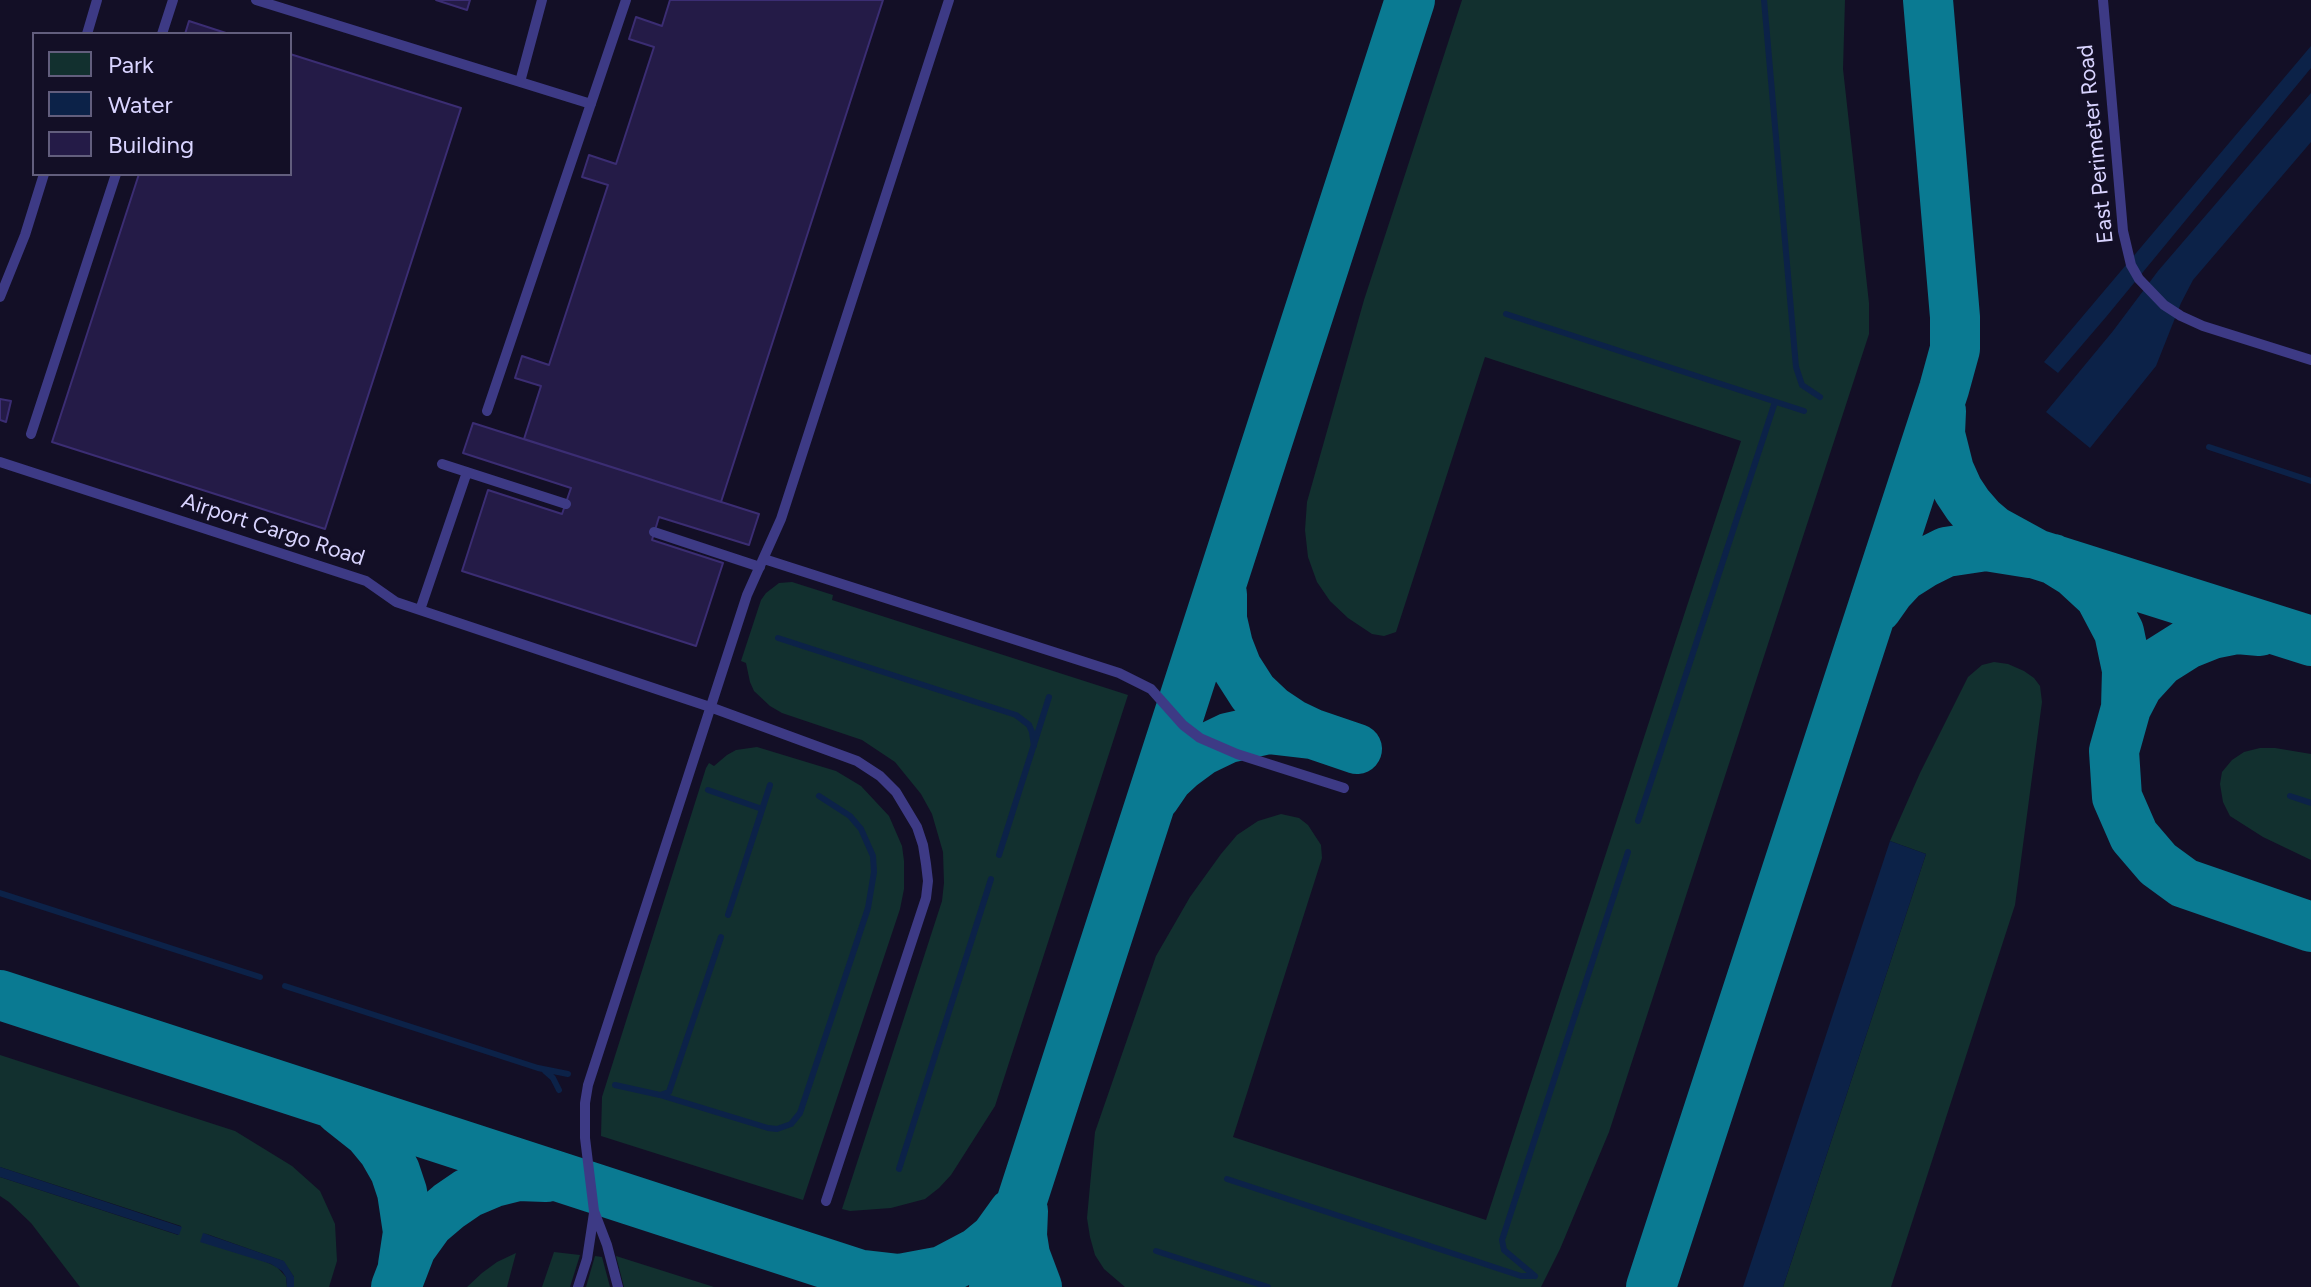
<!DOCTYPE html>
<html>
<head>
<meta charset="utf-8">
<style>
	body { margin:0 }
	#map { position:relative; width:2311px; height:1287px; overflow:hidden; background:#130f26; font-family:Figtree,sans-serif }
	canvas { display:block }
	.legend { position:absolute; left:32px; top:32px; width:260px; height:144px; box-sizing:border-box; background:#130f26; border:2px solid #625e7d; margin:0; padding:10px 14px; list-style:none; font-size:24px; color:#d9d4ff }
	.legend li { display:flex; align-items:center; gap:16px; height:40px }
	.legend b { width:40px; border:2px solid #625e7d }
</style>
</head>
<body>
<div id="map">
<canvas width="2311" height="1287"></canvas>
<ul class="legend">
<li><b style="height:22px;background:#12302f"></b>Park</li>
<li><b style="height:22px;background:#0c2248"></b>Water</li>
<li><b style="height:22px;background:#241b47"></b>Building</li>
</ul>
</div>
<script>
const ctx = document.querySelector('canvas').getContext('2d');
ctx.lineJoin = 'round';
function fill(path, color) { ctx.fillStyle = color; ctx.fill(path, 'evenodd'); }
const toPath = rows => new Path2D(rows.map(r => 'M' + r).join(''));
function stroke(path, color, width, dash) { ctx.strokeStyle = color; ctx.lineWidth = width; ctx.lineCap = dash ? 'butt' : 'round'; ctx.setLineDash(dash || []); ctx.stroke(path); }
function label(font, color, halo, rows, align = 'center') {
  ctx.font = font + ' Figtree,sans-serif'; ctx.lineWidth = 6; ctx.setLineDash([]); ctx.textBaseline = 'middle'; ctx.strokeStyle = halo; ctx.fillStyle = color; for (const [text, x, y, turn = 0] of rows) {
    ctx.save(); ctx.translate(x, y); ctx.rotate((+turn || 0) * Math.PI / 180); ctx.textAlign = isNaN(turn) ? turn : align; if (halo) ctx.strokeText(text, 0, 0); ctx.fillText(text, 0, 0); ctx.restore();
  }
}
const green = toPath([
	[1462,0,1845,0,1843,69,1869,303,1869,334,1609,1132,1560,1249,1541,1287,1125,1287,1104,1269,1095,1255,1090,1237,1087,1218,1095,1132,1156,956,1190,897,1221,854,1237,835,1258,821,1281,814,1299,818,1308,825,1321,845,1322,858,1233,1137,1486,1220,1741,441,1485,357,1396,632,1384,636,1372,634,1348,618,1330,601,1317,582,1308,557,1305,530,1307,502,1364,300],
	[792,582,833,595,832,600,1128,695,995,1106,951,1175,939,1188,925,1199,891,1208,850,1211,842,1209,942,901,944,883,943,852,932,814,921,794,895,762,862,740,782,713,770,706,754,691,750,682,746,663,741,661,761,600,766,593,779,583],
	[1994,662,2008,664,2024,671,2034,678,2040,686,2042,702,2015,905,1891,1287,1783,1287,1926,854,1890,841,1920,773,1968,677,1982,665],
	[757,747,836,771,861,786,889,816,902,846,904,861,904,889,900,909,803,1200,601,1136,602,1097,706,768,709,763,714,766,727,755,736,750],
	[2260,748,2275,748,2311,754,2311,860,2263,837,2230,816,2223,802,2220,784,2222,772,2232,760,2244,752],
	[0,1055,235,1131,292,1166,320,1191,335,1224,337,1261,329,1287,294,1287,294,1277,283,1261,204,1233,277,1267,286,1277,287,1287,80,1287,31,1223,9,1202,0,1196,0,1177,178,1235,181,1226,0,1167],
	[554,1252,580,1255,570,1287,542,1287],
	[516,1253,507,1287,467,1287,482,1273,497,1262],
	[595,1256,602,1257,610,1287,586,1287],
	[616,1256,714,1287,624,1287]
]);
const water = toPath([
	[2311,46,2311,68,2106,317,2058,373,2044,362],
	[2311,93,2311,142,2193,280,2181,303,2156,366,2090,448,2046,412,2113,331,2158,271],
	[1890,841,1926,854,1783,1287,1743,1287],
	[0,1167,182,1227,179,1235,0,1177],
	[203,1233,284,1261,294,1277,294,1287,287,1287,286,1277,282,1271,271,1264,200,1242]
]);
const stream = toPath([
	[1764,0,1796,367,1802,385,1820,397],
	[1506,314,1804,411],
	[2209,447,2311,481],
	[778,638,1016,715,1029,725,1032,732,1034,746],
	[708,790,762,809],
	[2290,796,2311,803],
	[1638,821,1775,402],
	[999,855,1049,697],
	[0,893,260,977],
	[728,915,770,785],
	[285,986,538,1068,568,1074],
	[545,1071,553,1078,559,1090],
	[615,1085,660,1095,669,1092,721,937],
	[660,1095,768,1128,777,1129,791,1124,800,1113,868,908,874,872,873,856,861,829,850,816,819,796],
	[899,1169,991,879],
	[1227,1179,1521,1276,1532,1276],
	[1156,1251,1268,1287],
	[1535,1276,1504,1250,1502,1240,1628,852]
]);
const taxiway = toPath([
	[1941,411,1940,434,1949,470,1958,490,1968,505,1981,520,1994,531,2036,554,2311,641],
	[2053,559,2074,572,2100,596,2119,632,2127,670,2126,708,2114,751,2117,797,2134,836,2158,864,2184,883,2311,927],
	[1222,594,1222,619,1228,645,1237,668,1253,693,1271,710,1292,724,1313,734,1357,749],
	[1877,608,1889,591,1903,576,1922,564,1946,552,1986,546,2030,553],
	[2126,708,2138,685,2160,661,2187,644,2212,634,2237,629,2260,631],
	[1155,797,1168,778,1182,765,1201,751,1228,738,1268,729,1311,734],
	[0,995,898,1287],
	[340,1110,369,1133,383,1150,395,1171,402,1192,408,1232,403,1265],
	[1023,1211,1022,1236,1025,1255,1037,1287],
	[864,1275,899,1279,942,1271,978,1252,995,1238,1013,1213],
	[396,1287,411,1248,429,1223,449,1206,468,1193,494,1182,518,1176,546,1177],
	[994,1287,1410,0],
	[1651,1287,1944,389,1955,349,1955,317,1928,0]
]);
const building = toPath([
	[436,0,470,0,467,10,436,0],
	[670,0,883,0,721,502,524,439,541,386,515,378,522,356,549,365,608,185,582,177,589,155,616,164,654,47,629,39,636,17,662,26,670,0],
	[189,21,229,34,185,34,189,21],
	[290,54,461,108,325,529,52,442,139,174,290,174,290,54],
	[0,399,11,401,6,422,0,420,0,399],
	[473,423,759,514,749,545,659,517,652,540,723,563,696,646,462,571,488,490,562,514,571,488,463,453,473,423]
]);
const lane = toPath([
	[256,0,591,104],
	[2103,0,2123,231,2131,265,2139,279,2164,305,2181,316,2203,326,2311,360],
	[87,34,97,0],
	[162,34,173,0],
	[520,82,542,0],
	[0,297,25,235,44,174],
	[487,411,626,0],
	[31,434,116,174],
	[0,462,366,581,396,602,710,707,857,761,880,776,896,792,917,827,923,845,926,864,928,881,926,898,826,1201],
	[442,464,566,504],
	[654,532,760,567],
	[764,559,1119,673,1151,689,1183,725,1200,738,1237,754,1344,788],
	[420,610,467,472],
	[578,1287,587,1259,594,1213],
	[618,1287,607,1245,594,1211,585,1138,585,1103,588,1085,747,595,781,519,949,0]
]);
const streetNames = [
	["East Perimeter Road",2096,144,-96],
	["Airport Cargo Road",273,530,18]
];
fill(green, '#12302f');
fill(water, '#0c2248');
stroke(stream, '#0c2248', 6);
stroke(taxiway, '#0a7a92', 50);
fill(building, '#241b47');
stroke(building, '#3b2d73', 2);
stroke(lane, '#3d3a85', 10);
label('22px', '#d9d4ff', '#130f26', streetNames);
</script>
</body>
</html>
